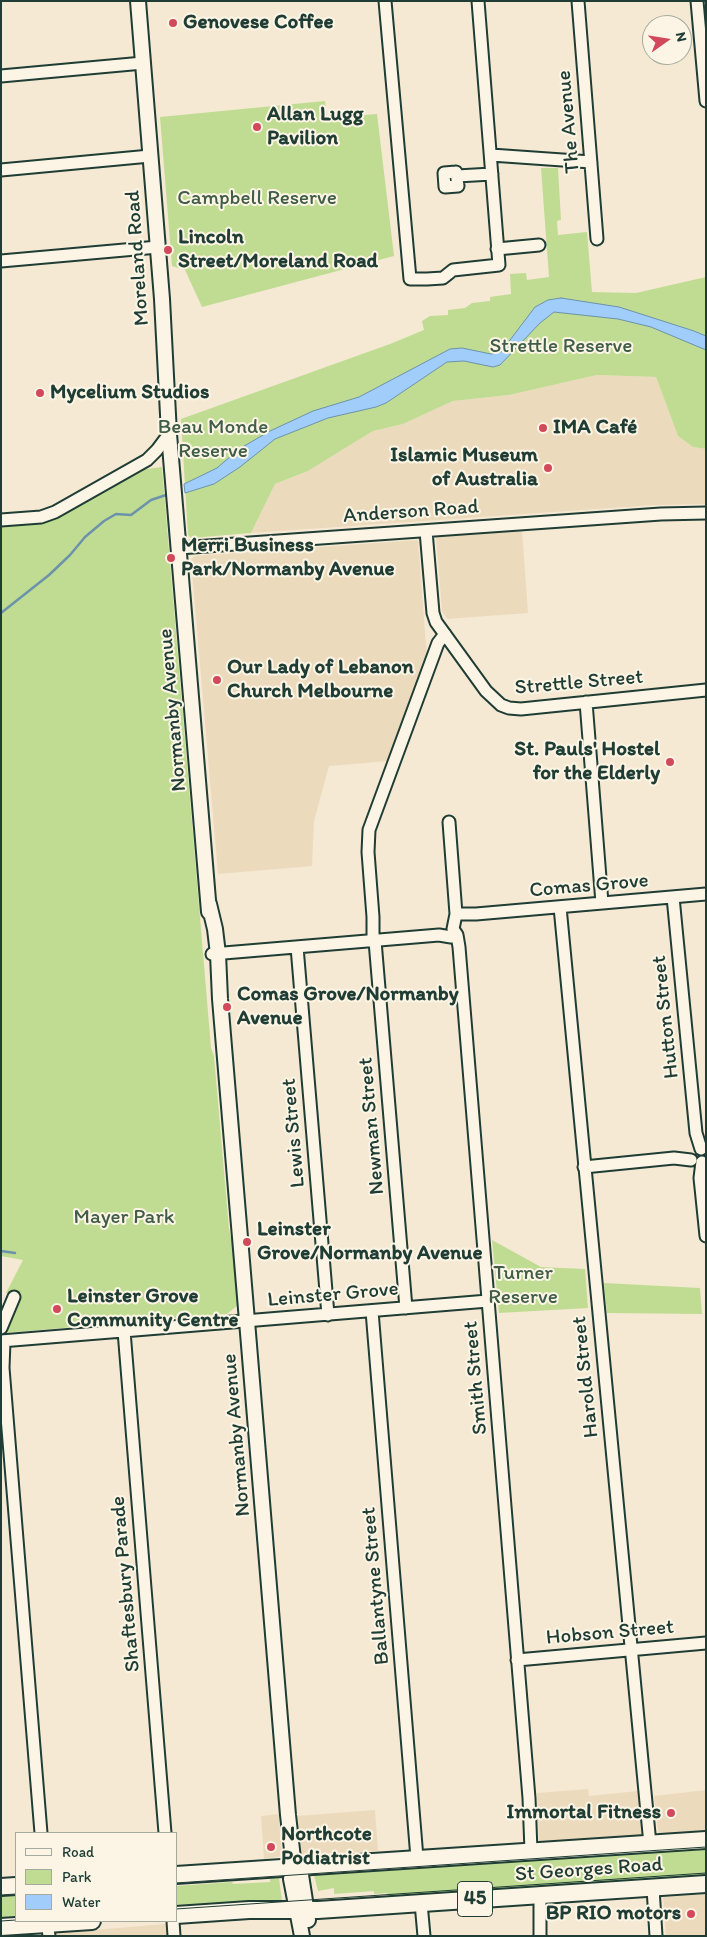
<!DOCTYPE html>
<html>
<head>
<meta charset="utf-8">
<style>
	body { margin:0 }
	#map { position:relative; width:707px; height:1937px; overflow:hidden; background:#f5e9d3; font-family:Itim,sans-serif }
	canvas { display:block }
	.frame { position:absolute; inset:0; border:2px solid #1f3d34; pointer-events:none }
	.legend { position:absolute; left:15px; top:1832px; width:162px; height:90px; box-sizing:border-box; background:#fcf5e5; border:1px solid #a4ab9e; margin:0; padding:6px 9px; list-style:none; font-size:15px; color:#1f3d34 }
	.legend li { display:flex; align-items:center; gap:10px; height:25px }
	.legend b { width:25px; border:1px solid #a4ab9e }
	.north { position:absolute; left:642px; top:15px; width:50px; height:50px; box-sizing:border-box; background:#fcf5e5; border:1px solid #a4ab9e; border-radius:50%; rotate:77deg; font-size:14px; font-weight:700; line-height:20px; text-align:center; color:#1f3d34 }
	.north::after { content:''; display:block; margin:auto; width:18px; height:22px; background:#d1495b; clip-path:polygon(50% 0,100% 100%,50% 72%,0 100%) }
</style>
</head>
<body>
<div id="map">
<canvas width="707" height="1937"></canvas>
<div class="frame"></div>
<ul class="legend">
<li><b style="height:6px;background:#fcf5e5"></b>Road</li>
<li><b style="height:14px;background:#c0dc93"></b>Park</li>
<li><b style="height:14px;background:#a0cdfa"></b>Water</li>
</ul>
<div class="north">N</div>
</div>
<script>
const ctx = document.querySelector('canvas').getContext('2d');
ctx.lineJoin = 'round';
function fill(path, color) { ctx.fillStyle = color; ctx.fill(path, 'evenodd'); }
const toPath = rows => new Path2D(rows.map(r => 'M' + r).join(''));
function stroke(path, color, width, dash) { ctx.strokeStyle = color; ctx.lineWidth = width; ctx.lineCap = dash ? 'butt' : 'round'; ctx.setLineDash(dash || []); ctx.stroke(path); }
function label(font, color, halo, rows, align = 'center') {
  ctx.font = font + ' Itim,sans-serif'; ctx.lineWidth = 4; ctx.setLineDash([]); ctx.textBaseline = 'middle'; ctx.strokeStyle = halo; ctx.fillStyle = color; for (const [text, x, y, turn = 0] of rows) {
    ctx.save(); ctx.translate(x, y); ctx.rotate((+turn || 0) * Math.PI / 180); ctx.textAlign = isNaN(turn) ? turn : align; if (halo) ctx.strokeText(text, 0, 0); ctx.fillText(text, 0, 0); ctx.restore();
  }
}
const built = toPath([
	[597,375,656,377,678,436,693,447,706,449,706,504,655,505,251,533,275,484,308,471,373,431,403,424,453,401,509,395],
	[522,530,528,613,447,619,442,611,436,536],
	[418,540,427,658,388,761,329,766,314,821,312,866,218,874,191,560,194,556],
	[588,1789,589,1796,638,1791,642,1837,539,1843,537,1793],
	[706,1790,706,1834,659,1839,654,1796],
	[375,1810,378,1851,302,1855,297,1816],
	[279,1814,282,1856,264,1859,261,1816],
	[706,1894,706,1936,666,1936,663,1897],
	[166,1924,167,1936,56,1936,56,1933]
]);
const green = toPath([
	[325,101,327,118,377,114,394,256,202,307,185,270,172,266,160,117],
	[541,168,558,168,561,220,557,221,558,235,587,232,592,292,636,293,706,277,706,449,693,447,678,436,656,377,597,375,509,395,453,401,403,424,373,431,308,471,275,484,251,533,191,538,188,535,181,419,390,344,424,330,422,321,430,316,448,315,448,310,465,308,472,303,490,301,490,297,511,294,510,274,526,273,527,280,549,277],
	[162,467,211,1048,214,1056,229,1229,233,1247,238,1305,227,1314,4,1333,18,1298,6,1293,23,1260,1,1256,1,525,37,522,138,470],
	[492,1240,541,1267,585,1269,588,1308,499,1313],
	[604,1283,700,1288,702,1314,607,1313],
	[706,1849,706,1880,395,1898,386,1893,374,1894,374,1891,334,1894,334,1888,318,1891,314,1875,451,1865],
	[279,1878,282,1901,176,1908,176,1886,232,1882,233,1884,270,1882,270,1879],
	[16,1895,16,1919,1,1920,1,1896]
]);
const water = toPath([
	[561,298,619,307,694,331,706,336,706,350,651,327,618,319,554,312,540,323,500,365,493,367,464,361,447,362,386,403,376,407,328,418,275,439,240,467,214,484,185,493,184,484,217,468,239,449,270,431,313,411,359,397,450,349,462,348,491,354,501,352,535,307,548,300,561,298]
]);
const stream = toPath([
	[1,613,49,575,70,555,85,537,104,521,116,514,131,515,151,500,169,494],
	[1,1251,15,1253]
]);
const minor = toPath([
	[385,1,410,279,427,279,443,278,453,270,499,265,478,1],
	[578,1,597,239],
	[697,1,706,101],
	[1,76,143,63],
	[491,155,591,162],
	[1,170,150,156],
	[456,172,458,186,445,187,444,173,456,172],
	[457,176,492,174],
	[497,249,539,245],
	[1,261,158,247],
	[1,520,41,517,55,512,147,460,157,450,169,434],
	[426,531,433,613,436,622,486,691,501,705,509,708,521,709,706,690],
	[179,548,661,514,706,513],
	[586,702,602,903],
	[449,822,456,914,453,929,457,935,459,947,529,1798,531,1851],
	[673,897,696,1133,701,1149],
	[560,907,650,1844],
	[456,914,476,914,706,894],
	[373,941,373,917,368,852,369,830,438,643,445,634],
	[375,941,406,1308],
	[297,947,328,1315],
	[212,954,439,935,451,937,457,935],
	[702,1162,700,1178,706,1236],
	[584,1167,674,1158,691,1160],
	[372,1311,417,1858],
	[1,1328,14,1297],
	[124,1331,165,1833],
	[1,1341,488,1301],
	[4,1341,3,1368,41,1833],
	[517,1660,706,1643],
	[653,1888,656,1936],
	[540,1895,540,1936],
	[421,1903,424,1936],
	[47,1921,49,1936],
	[173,1921,174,1936]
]);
const major = toPath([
	[138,1,162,299,169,434,209,912],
	[209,904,215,929,218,954,220,999,246,1309,288,1815,294,1867,291,1879,302,1936],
	[294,1867,301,1875,308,1920]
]);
const highway = toPath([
	[176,1875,706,1840],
	[1,1887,16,1886],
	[176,1915,249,1910,318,1910,706,1884],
	[1,1927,92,1921]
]);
const tram = toPath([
	[176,1883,706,1847],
	[1,1895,16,1894],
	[176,1909,706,1873],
	[1,1921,16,1920]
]);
const markers = [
	[173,23,5,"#d1495b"],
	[257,127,5,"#d1495b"],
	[168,250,5,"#d1495b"],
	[40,393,5,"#d1495b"],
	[543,428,5,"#d1495b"],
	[548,468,5,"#d1495b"],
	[171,558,5,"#d1495b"],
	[217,680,5,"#d1495b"],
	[670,762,5,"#d1495b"],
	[227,1007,5,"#d1495b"],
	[247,1242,5,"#d1495b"],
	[57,1309,5,"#d1495b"],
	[671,1813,5,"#d1495b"],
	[271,1847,5,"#d1495b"],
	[691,1914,5,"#d1495b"]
];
const shields = [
	[475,1899,35]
];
const shieldNames = [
	["45",475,1899]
];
const poiNames = [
	["Genovese Coffee",183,23],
	["Allan Lugg",267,115],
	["Pavilion",267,139],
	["Lincoln",178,238],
	["Street/Moreland Road",178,262],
	["Mycelium Studios",50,393],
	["IMA Café",553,428],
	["Islamic Museum",538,456,"right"],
	["of Australia",538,480,"right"],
	["Merri Business",181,546],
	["Park/Normanby Avenue",181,570],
	["Our Lady of Lebanon",227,668],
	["Church Melbourne",227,692],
	["St. Pauls' Hostel",660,750,"right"],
	["for the Elderly",660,774,"right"],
	["Comas Grove/Normanby",237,995],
	["Avenue",237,1019],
	["Leinster",257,1230],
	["Grove/Normanby Avenue",257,1254],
	["Leinster Grove",67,1297],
	["Community Centre",67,1321],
	["Immortal Fitness",661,1813,"right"],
	["Northcote",281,1835],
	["Podiatrist",281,1859],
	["BP RIO motors",681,1914,"right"]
];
const streetNames = [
	["The Avenue",569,122,-95],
	["Moreland Road",138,258,-94],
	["Anderson Road",411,512,-4],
	["Strettle Street",579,683,-5],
	["Normanby Avenue",173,710,-95],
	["Comas Grove",589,886,-5],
	["Hutton Street",666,1017,-96],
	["Newman Street",372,1126,-95],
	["Lewis Street",294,1133,-95],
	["Leinster Grove",333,1295,-5],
	["Harold Street",586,1377,-96],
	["Smith Street",476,1378,-95],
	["Normanby Avenue",237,1435,-95],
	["Shaftesbury Parade",126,1584,-95],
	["Ballantyne Street",376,1586,-95],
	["Hobson Street",610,1633,-5],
	["St Georges Road",589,1870,-4]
];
const parkNames = [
	["Campbell Reserve",257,199],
	["Strettle Reserve",561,347],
	["Beau Monde",213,428],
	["Reserve",213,452],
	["Mayer Park",124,1218],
	["Turner",523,1274],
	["Reserve",523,1298]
];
fill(built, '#ecdabd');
fill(green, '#c0dc93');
fill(water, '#a0cdfa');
stroke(water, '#6c93ab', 1);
stroke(stream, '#6c93ab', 2.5);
stroke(minor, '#1f3d34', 15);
stroke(major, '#1f3d34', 18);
stroke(highway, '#1f3d34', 20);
stroke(minor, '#fcf5e5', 11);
stroke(major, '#fcf5e5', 14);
stroke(highway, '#fcf5e5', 16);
stroke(tram, '#1f3d34', 1);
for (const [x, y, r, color] of markers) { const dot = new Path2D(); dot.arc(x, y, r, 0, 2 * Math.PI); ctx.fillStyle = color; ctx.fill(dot); stroke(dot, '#fcf5e5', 2); }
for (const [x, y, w] of shields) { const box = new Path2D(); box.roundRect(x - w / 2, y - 17.5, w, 35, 4); ctx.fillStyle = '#fcf5e5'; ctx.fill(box); stroke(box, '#1f3d34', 1); }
label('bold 20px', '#1f3d34', null, shieldNames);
label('bold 21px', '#1f3d34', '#fcf5e5', poiNames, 'left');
label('21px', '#1f3d34', '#fcf5e5', streetNames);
label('21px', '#3f5d47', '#fcf5e5', parkNames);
</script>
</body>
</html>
